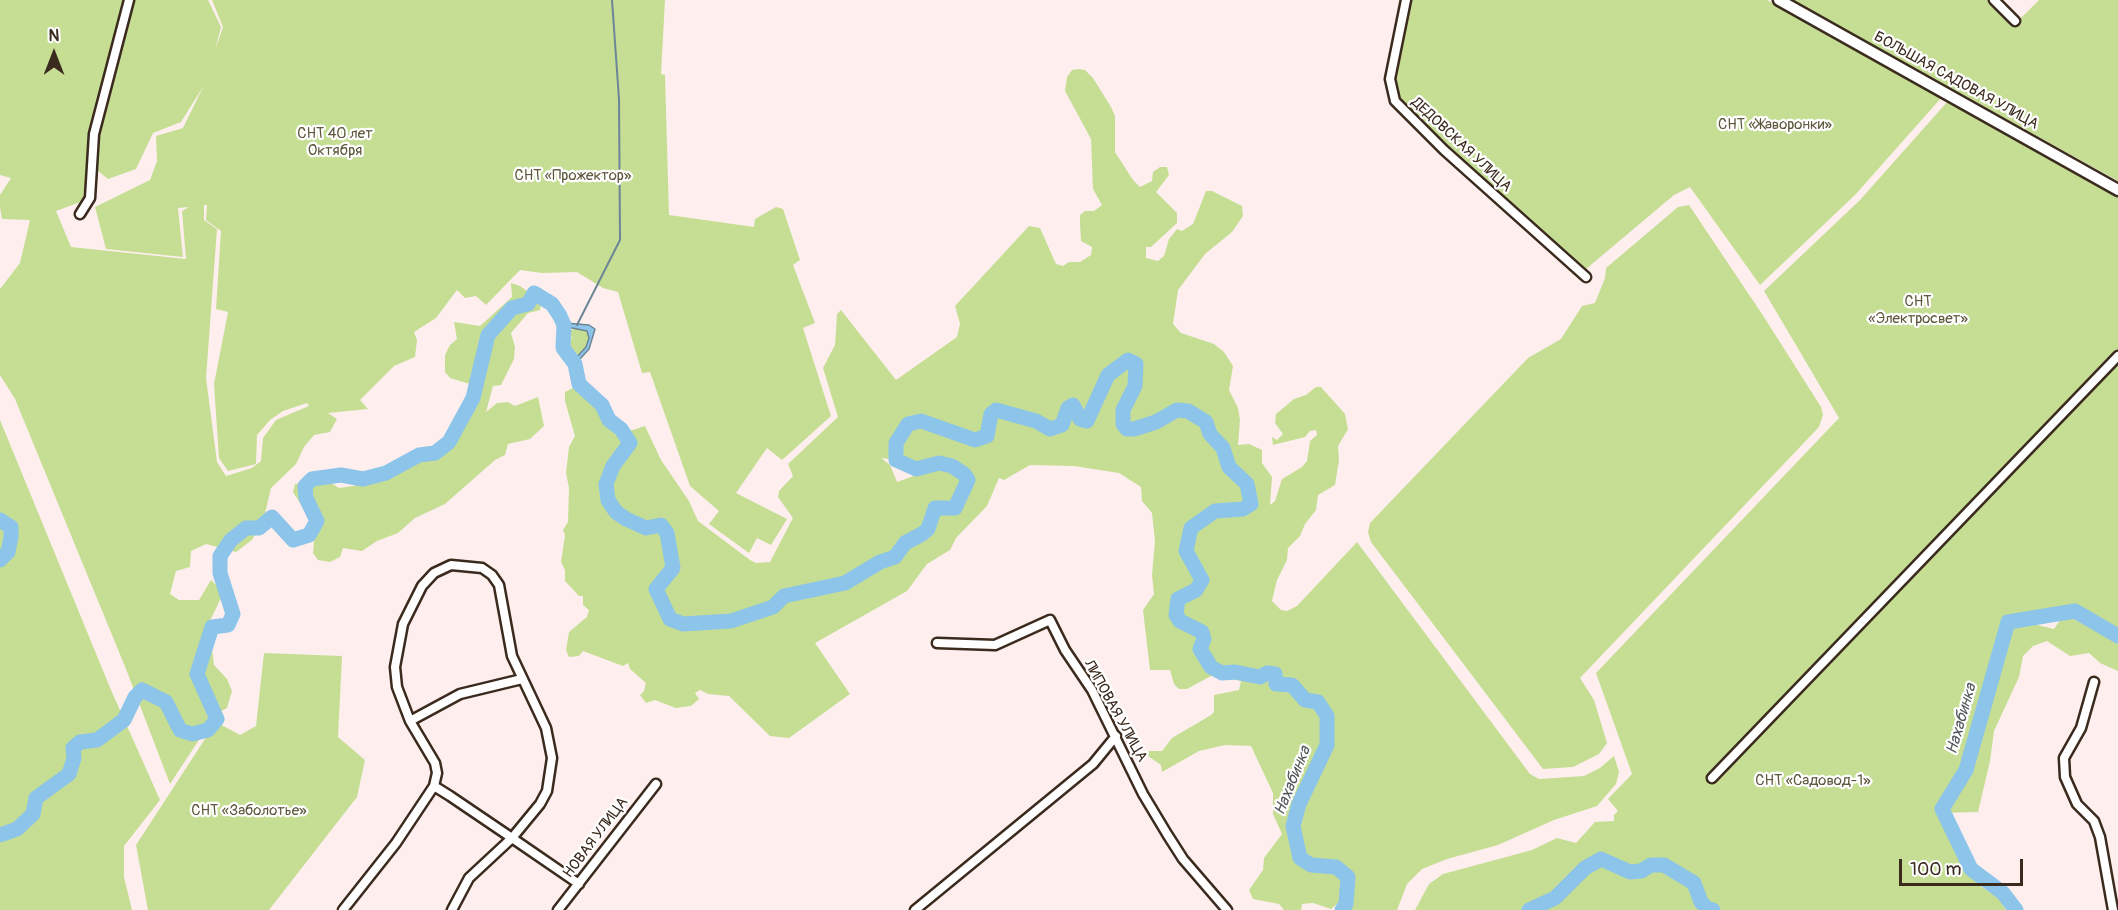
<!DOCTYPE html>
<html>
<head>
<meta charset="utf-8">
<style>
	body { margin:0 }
	#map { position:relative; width:2118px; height:910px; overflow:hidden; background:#feefee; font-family:Pangolin,sans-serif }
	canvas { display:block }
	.north { position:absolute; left:24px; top:24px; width:60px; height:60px; -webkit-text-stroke:4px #fff; paint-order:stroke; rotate:0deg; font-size:16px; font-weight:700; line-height:24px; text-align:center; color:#3b2a1e }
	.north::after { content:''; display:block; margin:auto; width:21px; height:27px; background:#3b2a1e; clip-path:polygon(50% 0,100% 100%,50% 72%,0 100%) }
	.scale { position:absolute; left:1899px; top:859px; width:124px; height:27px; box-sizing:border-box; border:3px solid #3b2a1e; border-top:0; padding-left:8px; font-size:18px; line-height:21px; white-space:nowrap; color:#3b2a1e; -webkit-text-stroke:4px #fff; paint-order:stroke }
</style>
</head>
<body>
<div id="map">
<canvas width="2118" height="910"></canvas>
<div class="north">N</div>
<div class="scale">100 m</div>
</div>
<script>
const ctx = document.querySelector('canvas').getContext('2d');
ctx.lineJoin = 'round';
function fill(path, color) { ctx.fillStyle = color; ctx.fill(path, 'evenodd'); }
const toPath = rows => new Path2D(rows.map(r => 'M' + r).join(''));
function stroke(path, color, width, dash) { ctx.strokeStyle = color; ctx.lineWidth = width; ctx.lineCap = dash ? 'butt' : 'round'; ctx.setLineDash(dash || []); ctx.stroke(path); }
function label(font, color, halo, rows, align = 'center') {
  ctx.font = font + ' Pangolin,sans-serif'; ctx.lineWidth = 4.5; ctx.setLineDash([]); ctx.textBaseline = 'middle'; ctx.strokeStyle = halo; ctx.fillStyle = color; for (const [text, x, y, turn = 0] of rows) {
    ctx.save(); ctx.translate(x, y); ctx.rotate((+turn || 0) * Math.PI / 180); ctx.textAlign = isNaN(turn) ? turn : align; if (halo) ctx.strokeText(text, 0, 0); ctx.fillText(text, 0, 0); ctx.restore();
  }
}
const green = toPath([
	[0,0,208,0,221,27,215,50,223,27,212,0,665,0,661,74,665,75,669,215,754,227,755,219,776,207,783,209,800,260,793,265,815,323,803,328,831,416,782,460,767,448,736,493,787,519,771,545,757,538,749,553,709,524,719,511,690,486,650,372,642,373,618,292,603,288,577,272,542,273,520,270,486,305,476,296,465,298,457,290,436,318,414,332,417,340,415,357,394,366,360,400,368,409,328,413,337,419,330,432,314,435,304,447,296,464,271,488,264,518,252,540,236,552,206,544,191,551,190,567,176,571,170,594,179,600,199,600,211,580,219,588,221,598,209,623,214,665,227,679,232,691,227,708,216,714,170,784,126,669,15,399,0,375,0,289,20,263,30,220,2,219,0,207,0,195,11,178,0,175],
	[203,87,183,128,156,136,157,161,150,180,95,207,106,249,183,257,178,208,189,207,182,211,186,259,71,247,56,211,83,201,87,173,92,166,108,179,136,169,153,133,181,122],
	[204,205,207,205,206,220,221,231,216,309,228,312,214,384,219,458,228,471,256,464,257,435,270,420,283,411,307,403,309,406,276,420,263,438,261,461,252,468,226,476,217,462,206,378,217,229,204,220],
	[1406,0,1767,0,1942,97,1855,195,1760,285,1690,187,1674,195,1586,269,1419,120,1390,85],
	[1792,0,1989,0,2014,25,2039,0,2118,0,2118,181],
	[1079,69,1085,70,1093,78,1111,107,1115,116,1115,152,1133,180,1140,187,1152,181,1153,172,1160,167,1167,167,1169,175,1156,192,1177,213,1177,223,1151,247,1146,247,1146,258,1158,261,1164,256,1169,239,1177,229,1182,231,1193,224,1206,191,1212,191,1242,206,1243,216,1232,232,1205,254,1178,290,1173,324,1181,333,1214,344,1224,352,1233,366,1229,390,1238,408,1240,420,1238,445,1249,444,1262,450,1262,463,1272,477,1270,505,1275,501,1282,479,1302,467,1307,461,1310,441,1317,435,1316,430,1310,431,1305,437,1273,445,1272,437,1277,440,1283,434,1275,423,1276,414,1294,399,1306,395,1316,387,1321,387,1345,414,1348,429,1338,446,1339,460,1335,485,1318,495,1316,510,1305,524,1300,536,1288,548,1287,560,1277,580,1272,601,1281,610,1287,611,1297,606,1357,542,1530,774,1539,779,1584,776,1600,768,1614,756,1619,772,1616,784,1597,806,1554,820,1498,845,1447,859,1422,869,1407,884,1397,910,1344,910,1345,897,1331,909,1313,903,1302,904,1301,910,1284,910,1279,904,1253,899,1249,890,1263,870,1264,858,1282,834,1273,814,1273,793,1251,746,1225,745,1199,751,1162,772,1161,765,1148,756,1149,751,1162,751,1172,738,1211,715,1214,712,1214,695,1239,690,1241,681,1213,675,1187,689,1179,689,1174,684,1170,670,1150,670,1143,610,1154,594,1152,575,1155,541,1152,513,1142,501,1141,487,1119,473,1074,466,1030,465,1004,480,999,478,987,506,956,538,950,550,927,564,907,591,815,643,850,694,789,738,770,736,729,696,708,694,700,690,695,693,699,699,691,706,676,708,655,700,646,703,640,695,644,691,646,683,630,669,628,663,623,666,583,651,579,656,569,657,566,650,569,632,587,617,589,610,583,605,583,596,579,596,565,581,565,570,561,562,565,535,563,530,568,522,569,488,566,473,569,447,575,436,565,401,565,392,573,388,584,394,601,408,602,421,607,427,620,434,645,426,661,460,689,501,698,521,750,560,756,563,770,562,793,518,778,497,779,491,793,476,788,464,838,417,823,368,835,345,837,314,841,310,896,380,957,337,960,324,955,306,1029,226,1040,228,1056,264,1063,266,1069,262,1080,262,1091,255,1092,247,1081,241,1080,224,1080,215,1085,211,1094,211,1102,205,1093,189,1091,139,1065,91,1067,77,1072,70],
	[894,455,899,462,922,465,922,473,897,482,890,465,881,458,889,459],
	[1948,101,2118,196,2118,632,2072,609,2018,614,2003,621,1994,661,1994,674,1974,741,1979,746,2012,628,2025,622,2054,629,2062,617,2069,617,2115,639,2118,644,2118,671,2100,663,2089,653,2070,656,2047,641,2033,646,2023,656,2019,677,1994,731,1990,761,1978,812,1938,813,1964,868,1980,886,1999,898,2006,910,1415,910,1429,884,1443,874,1532,850,1557,838,1576,843,1595,822,1614,821,1614,815,1618,811,1608,799,1632,774,1596,673,1839,418,1764,291,1860,200],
	[1689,205,1764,317,1821,407,1823,415,1819,427,1580,678,1594,700,1607,743,1599,754,1573,767,1543,769,1371,542,1368,532,1370,523,1528,358,1561,339,1582,306,1595,303,1605,278,1606,268,1678,207],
	[511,283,520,286,539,300,541,305,540,310,528,313,511,333,515,347,514,359,501,385,493,386,486,412,497,403,508,402,515,406,538,397,544,426,530,439,508,444,505,455,495,460,445,504,415,518,398,533,377,541,362,551,343,548,340,557,330,562,318,560,313,553,315,530,322,526,323,519,309,505,300,503,293,492,295,484,326,480,339,488,353,486,391,474,405,464,414,450,418,448,431,456,437,452,465,416,470,413,465,399,469,394,477,396,478,391,473,385,450,378,445,372,445,355,450,345,457,339,454,322,480,326,512,297],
	[578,327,587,331,589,338,586,347,575,359,568,355,565,342,572,338,569,331],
	[0,420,111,690,160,800,124,846,124,877,132,910,0,910],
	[264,653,342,656,338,737,365,760,357,797,269,910,148,910,136,845,216,722,240,735,256,726]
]);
const water = toPath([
	[560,316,566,323,589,325,595,329,589,349,579,360,578,372,559,348,560,316],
	[567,327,587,331,589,338,586,347,575,359,568,355,564,337,564,329,567,327]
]);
const stream = toPath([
	[577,325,620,240,619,99,612,0]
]);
const river = toPath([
	[0,520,11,527,11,537,8,552,0,560],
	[0,835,17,829,33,814,36,798,69,774,74,758,73,748,80,742,97,740,124,720,135,697,142,690,166,702,180,730,192,734,208,730,217,719,197,674,212,627,228,625,233,614,220,573,220,556,231,540,246,528,259,528,272,517,293,540,309,535,317,521,306,498,305,486,312,479,341,475,363,479,386,473,419,455,435,453,449,442,473,398,488,335,512,308,528,304,534,293,552,304,560,316,564,325,563,348,575,364,579,384,602,405,609,420,621,429,630,443,613,466,606,484,608,500,616,512,626,519,646,528,661,525,667,533,673,568,656,589,670,619,683,624,731,621,773,607,784,596,845,583,880,562,895,557,905,543,922,534,928,529,935,508,955,508,968,480,964,474,952,466,939,463,916,469,896,460,896,443,908,424,921,421,975,440,987,436,991,414,996,410,1036,421,1050,429,1062,425,1068,408,1073,405,1080,419,1087,421,1108,375,1128,360,1136,364,1135,386,1123,410,1123,424,1127,429,1134,429,1156,422,1177,410,1188,411,1206,422,1210,434,1223,448,1229,467,1247,484,1251,504,1243,509,1215,511,1191,528,1186,551,1202,580,1196,590,1178,599,1176,615,1180,621,1202,632,1204,639,1200,649,1211,667,1222,673,1235,672,1260,677,1267,673,1275,674,1276,684,1292,685,1305,700,1318,702,1327,716,1327,745,1299,804,1293,826,1300,858,1311,865,1336,867,1348,877,1346,904,1342,910],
	[1529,910,1555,898,1585,868,1601,859,1630,872,1641,871,1651,865,1664,865,1694,883,1701,902,1707,908,1713,910],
	[2016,910,2003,893,1971,869,1942,809,1966,770,2008,622,2075,611,2118,636]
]);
const minor = toPath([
	[1406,0,1390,79,1395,101,1444,150,1586,277],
	[1994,0,2015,21],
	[80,214,90,198,94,134,129,0],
	[937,643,995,645,1050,620,1065,650,1092,690,1143,794,1167,834,1183,859,1227,910],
	[2094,682,2081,728,2064,758,2065,777,2077,804,2094,821,2100,837,2113,910],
	[410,721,460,694,522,679],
	[1712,778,2118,356],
	[343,910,396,843,434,786],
	[452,910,469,878,512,838,540,804,547,791,552,758,546,728,512,656,499,585,492,575,482,568,451,565,434,573,422,586,403,624,395,667,397,687,410,721,435,763,437,773,434,786,450,796,512,838,579,884],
	[558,910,656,784],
	[915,910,1093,764,1116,736]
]);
const tertiary = toPath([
	[1779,0,2118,190]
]);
const streetNames = [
	["БОЛЬШАЯ САДОВАЯ УЛИЦА",1956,81,29],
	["ДЕДОВСКАЯ УЛИЦА",1461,145,43],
	["ЛИПОВАЯ УЛИЦА",1115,711,61],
	["НОВАЯ УЛИЦА",596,838,-53]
];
const parkNames = [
	["СНТ «Жаворонки»",1775,125],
	["СНТ 40 лет",335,134],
	["Октября",335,151],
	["СНТ «Прожектор»",573,176],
	["СНТ",1918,302],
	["«Электросвет»",1918,319],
	["СНТ «Садовод-1»",1813,781],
	["СНТ «Заболотье»",249,811]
];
const waterNames = [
	["Нахабинка",1962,719,-74],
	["Нахабинка",1293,781,-68]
];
fill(green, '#c5de94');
fill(water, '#8cc4ea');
stroke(water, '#6c8698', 1.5);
stroke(stream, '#6c8698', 2);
stroke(river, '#8cc4ea', 15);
stroke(minor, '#3b2a1e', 13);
stroke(tertiary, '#3b2a1e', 15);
stroke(minor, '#fff', 8);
stroke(tertiary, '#fff', 10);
label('15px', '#3b2a1e', '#fff', streetNames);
label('15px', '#5e573c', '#fff', parkNames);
label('italic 16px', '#53585b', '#fff', waterNames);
</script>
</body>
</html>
